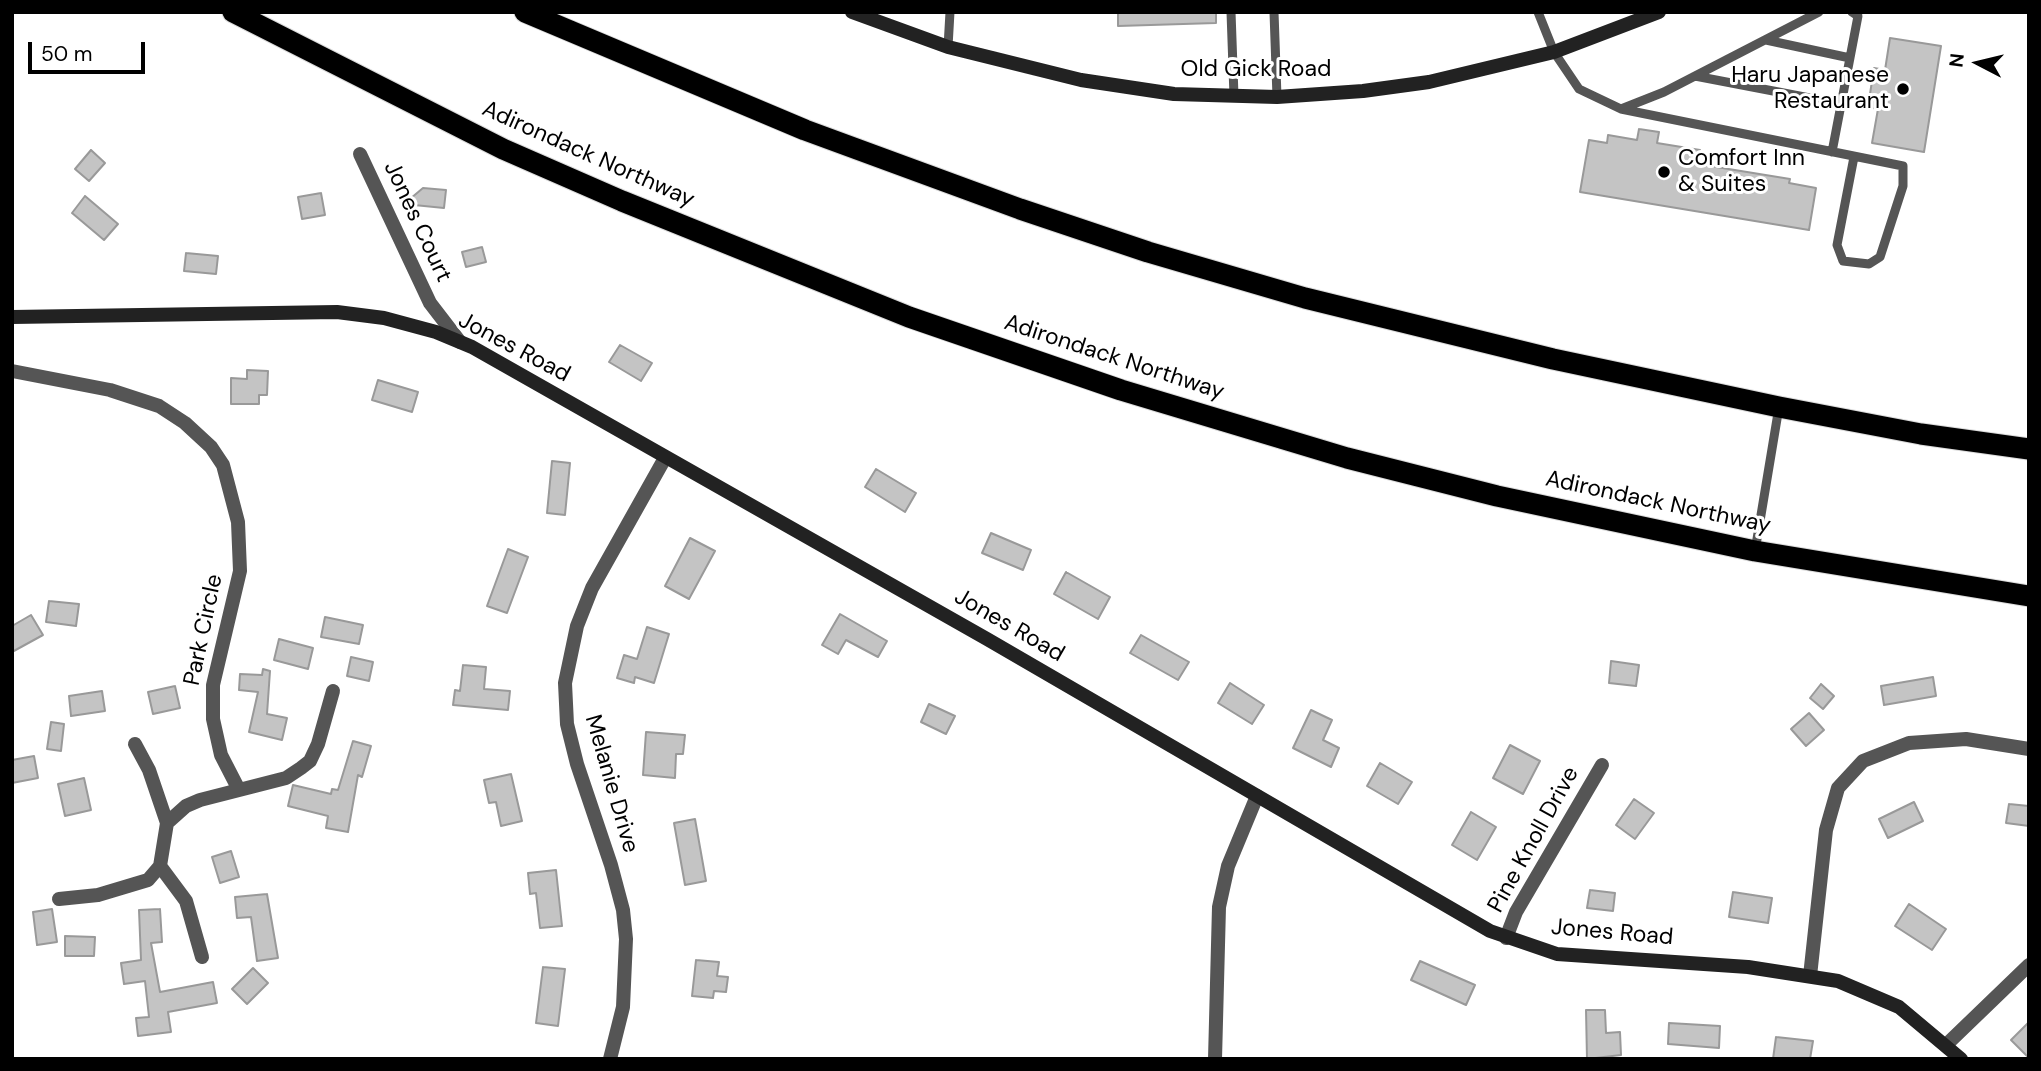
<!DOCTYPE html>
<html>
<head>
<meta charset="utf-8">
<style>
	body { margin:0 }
	#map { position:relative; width:2041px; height:1071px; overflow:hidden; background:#fff; font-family:"DM Sans",sans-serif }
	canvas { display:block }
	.frame { position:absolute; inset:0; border:14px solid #000; pointer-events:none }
	.north { position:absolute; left:1943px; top:28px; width:70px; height:70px; -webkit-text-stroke:5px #fff; paint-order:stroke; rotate:277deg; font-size:19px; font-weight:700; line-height:28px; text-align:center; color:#000 }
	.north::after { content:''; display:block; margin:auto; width:24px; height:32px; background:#000; clip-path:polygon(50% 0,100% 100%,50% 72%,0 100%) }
	.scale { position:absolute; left:28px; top:42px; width:117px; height:32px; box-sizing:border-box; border:4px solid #000; border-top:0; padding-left:9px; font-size:21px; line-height:24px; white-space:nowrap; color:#000; -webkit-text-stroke:5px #fff; paint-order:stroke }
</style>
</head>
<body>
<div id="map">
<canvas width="2041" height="1071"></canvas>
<div class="frame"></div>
<div class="north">N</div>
<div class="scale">50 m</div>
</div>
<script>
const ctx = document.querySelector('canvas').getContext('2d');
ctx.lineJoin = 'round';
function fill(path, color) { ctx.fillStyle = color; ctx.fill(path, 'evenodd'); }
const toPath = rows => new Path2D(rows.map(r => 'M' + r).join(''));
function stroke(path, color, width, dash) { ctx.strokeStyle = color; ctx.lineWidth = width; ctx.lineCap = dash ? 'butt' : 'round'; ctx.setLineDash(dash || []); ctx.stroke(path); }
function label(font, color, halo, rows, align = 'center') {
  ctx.font = font + ' "DM Sans",sans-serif'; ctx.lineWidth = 6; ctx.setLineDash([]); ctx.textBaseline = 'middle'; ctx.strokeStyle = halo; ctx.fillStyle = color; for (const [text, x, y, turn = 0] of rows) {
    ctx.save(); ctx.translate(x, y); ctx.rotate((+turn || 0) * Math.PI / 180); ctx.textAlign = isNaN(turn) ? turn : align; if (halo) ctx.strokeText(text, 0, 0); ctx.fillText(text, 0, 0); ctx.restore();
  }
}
const building = toPath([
	[1118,12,1216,12,1216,23,1118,26,1118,12],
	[1890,38,1941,46,1924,152,1872,143,1878,109,1868,107,1874,68,1885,70,1890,38],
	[1639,129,1659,132,1657,143,1700,150,1698,164,1790,179,1789,183,1816,188,1809,230,1580,192,1589,140,1607,143,1608,135,1637,140,1639,129],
	[91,150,105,163,89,181,75,169,91,150],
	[423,188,446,190,444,208,404,204,423,188],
	[321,193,325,215,302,219,298,197,321,193],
	[85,196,118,224,104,240,72,213,85,196],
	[482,247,486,262,466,267,462,252,482,247],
	[186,253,218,256,216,274,184,271,186,253],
	[620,345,652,363,641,381,609,362,620,345],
	[247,370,268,371,267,395,259,395,259,404,231,404,231,378,247,379,247,370],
	[378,380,418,392,412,412,372,400,378,380],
	[552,461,570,463,565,515,547,513,552,461],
	[876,469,916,493,905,512,865,487,876,469],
	[991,533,1031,550,1023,570,982,553,991,533],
	[690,538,715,551,689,599,665,586,690,538],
	[508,549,528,557,507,613,487,606,508,549],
	[1066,572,1110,597,1098,619,1054,594,1066,572],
	[49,601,79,604,76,626,46,622,49,601],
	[840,614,887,641,878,657,846,640,838,654,822,645,840,614],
	[31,615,43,635,12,652,12,626,31,615],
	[325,617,363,625,359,644,321,637,325,617],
	[647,627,669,634,654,683,635,677,634,683,617,678,624,655,637,659,647,627],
	[1141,635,1189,662,1178,680,1130,653,1141,635],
	[279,639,313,648,308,669,274,660,279,639],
	[351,657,373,662,369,681,347,676,351,657],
	[1611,661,1639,665,1636,686,1609,683,1611,661],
	[463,665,486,667,484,689,510,691,508,710,453,705,455,690,460,691,463,665],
	[263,669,270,671,267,714,287,718,282,740,249,732,258,692,239,690,240,674,262,675,263,669],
	[1933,677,1936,696,1884,705,1881,686,1933,677],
	[1230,683,1264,705,1252,724,1218,703,1230,683],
	[1821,684,1834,696,1823,709,1810,698,1821,684],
	[175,686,180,708,153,714,148,692,175,686],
	[102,691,105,711,71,716,69,696,102,691],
	[929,704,955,716,946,734,921,722,929,704],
	[1311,710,1332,720,1323,740,1339,748,1331,767,1293,748,1311,710],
	[1809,713,1824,730,1806,746,1791,729,1809,713],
	[51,722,64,724,61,751,47,749,51,722],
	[646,732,685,735,683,754,676,754,675,778,643,775,646,732],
	[353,741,371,746,362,777,358,775,348,832,326,828,328,816,288,806,293,785,331,794,332,789,338,790,353,741],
	[1510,745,1540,761,1523,794,1493,778,1510,745],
	[34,756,38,778,12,783,12,760,34,756],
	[1380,763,1412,782,1398,804,1367,786,1380,763],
	[511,774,522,821,501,826,496,802,489,803,484,780,511,774],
	[84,778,91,810,65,816,58,784,84,778],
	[1634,799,1654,813,1635,839,1616,825,1634,799],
	[1914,802,1923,821,1888,838,1879,819,1914,802],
	[2009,804,2029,806,2029,826,2006,823,2009,804],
	[1471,812,1496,827,1477,860,1452,845,1471,812],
	[695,819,706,881,685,885,674,823,695,819],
	[231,851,239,877,220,883,212,857,231,851],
	[556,870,562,926,540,928,536,893,530,894,528,873,556,870],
	[1590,890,1615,893,1613,911,1587,908,1590,890],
	[1733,892,1772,898,1768,923,1729,917,1733,892],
	[267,894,278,958,257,961,251,917,237,918,235,897,267,894],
	[1909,904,1946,929,1932,950,1895,926,1909,904],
	[52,909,57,942,37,945,33,912,52,909],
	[160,909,162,942,151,943,160,992,213,982,217,1003,168,1012,171,1032,138,1036,136,1018,149,1017,145,981,124,984,121,963,141,960,139,910,160,909],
	[65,936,95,937,94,956,65,956,65,936],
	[696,960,719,962,717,976,728,977,726,992,714,991,713,998,692,996,696,960],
	[1420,961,1475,985,1466,1005,1411,980,1420,961],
	[543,967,565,969,558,1026,536,1023,543,967],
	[253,968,268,983,247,1004,232,989,253,968],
	[1586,1010,1605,1010,1606,1033,1620,1032,1621,1055,1587,1059,1586,1010],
	[2029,1022,2029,1058,2011,1040,2029,1022],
	[1669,1023,1720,1026,1719,1048,1668,1044,1669,1023],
	[1776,1037,1813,1041,1810,1059,1773,1059,1776,1037]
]);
const lane = toPath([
	[1231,12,1234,96],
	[1274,12,1277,97],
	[1538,12,1554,52,1579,89,1621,109,1664,92,1819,12],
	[1766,40,1850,58],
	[948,47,950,12],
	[1695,76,1841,104],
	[1621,109,1903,166,1903,186,1880,257,1869,264,1843,261,1837,245,1854,157],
	[1832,152,1858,16,1852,12],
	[1755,551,1779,407]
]);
const street = toPath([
	[360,154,430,303,460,342],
	[12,371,110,390,159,406,185,423,211,447,223,465,238,522,240,571,213,685,213,719,221,755,238,788],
	[135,744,149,770,167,823],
	[167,823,186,806,200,800,286,778,301,768,310,761,318,744,333,691],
	[160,866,186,901,202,957],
	[59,899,98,895,148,880,160,866,167,823],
	[1506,938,1516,912,1602,765],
	[1810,976,1826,830,1838,788,1863,761,1909,743,1966,739,2029,749],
	[1946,1045,2029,965],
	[610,1059,623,1007,626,939,623,910,611,865,577,764,567,724,565,683,577,626,592,588,665,458],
	[1215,1059,1219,907,1228,866,1257,796]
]);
const secondary = toPath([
	[852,12,948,47,1081,80,1174,94,1277,97,1363,91,1429,82,1554,52,1659,12],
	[12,317,337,312,384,318,436,332,472,347,987,639,1490,931,1557,954,1748,967,1838,981,1899,1007,1961,1059]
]);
const highway = toPath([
	[233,12,503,149,622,201,909,317,1121,390,1347,458,1497,496,1755,551,2029,596],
	[525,12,805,130,1020,209,1148,252,1305,298,1553,359,1779,407,1921,434,2029,449]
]);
const markers = [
	[1903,89,7,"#000"],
	[1664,172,7,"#000"]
];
const streetNames = [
	["Old Gick Road",1256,70],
	["Adirondack Northway",588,155,24],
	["Jones Court",417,222,65],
	["Jones Road",514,348,28],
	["Adirondack Northway",1114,358,18],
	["Adirondack Northway",1658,503,12],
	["Jones Road",1009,626,30],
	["Park Circle",204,630,-78],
	["Melanie Drive",611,784,74],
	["Pine Knoll Drive",1534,840,-61],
	["Jones Road",1612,933,5]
];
const poiNames = [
	["Haru Japanese",1889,76],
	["Restaurant",1889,102],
	["Comfort Inn",1678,159,"left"],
	["& Suites",1678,185,"left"]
];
fill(building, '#c4c4c4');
stroke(building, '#999', 2);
stroke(highway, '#dbdbdb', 23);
stroke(lane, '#555', 9);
stroke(street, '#555', 14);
stroke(secondary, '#222', 14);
stroke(highway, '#000', 21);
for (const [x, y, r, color] of markers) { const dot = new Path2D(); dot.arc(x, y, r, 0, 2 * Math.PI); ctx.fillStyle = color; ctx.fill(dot); stroke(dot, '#fff', 2.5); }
label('23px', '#000', '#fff', streetNames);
label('23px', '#000', '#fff', poiNames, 'right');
</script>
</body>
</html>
